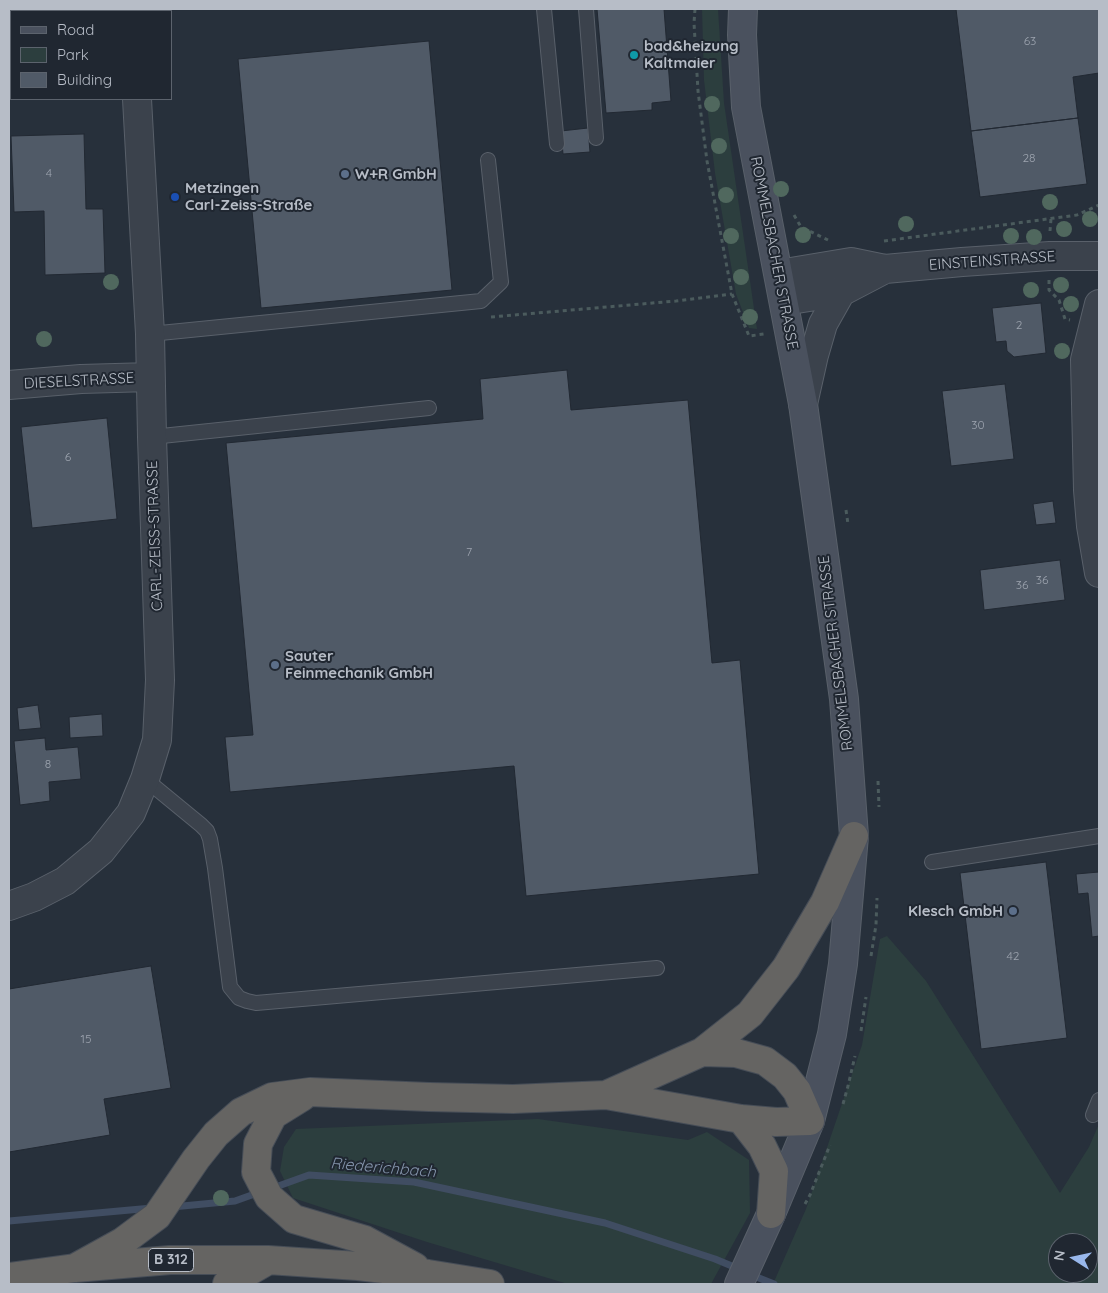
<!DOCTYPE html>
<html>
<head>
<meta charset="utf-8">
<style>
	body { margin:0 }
	#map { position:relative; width:1108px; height:1293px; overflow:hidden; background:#27303b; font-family:Quicksand,sans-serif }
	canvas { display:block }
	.frame { position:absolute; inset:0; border:10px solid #b7bdc7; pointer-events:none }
	.legend { position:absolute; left:10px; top:10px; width:162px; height:90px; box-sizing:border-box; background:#202731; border:1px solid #5c636d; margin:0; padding:6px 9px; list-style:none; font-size:15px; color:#b7bdc7 }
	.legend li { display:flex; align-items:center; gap:10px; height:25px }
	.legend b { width:25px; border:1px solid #5c636d }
	.north { position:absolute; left:1048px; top:1233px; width:50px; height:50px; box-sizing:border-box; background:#202731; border:1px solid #5c636d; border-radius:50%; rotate:280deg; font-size:14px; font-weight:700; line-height:20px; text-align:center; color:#b7bdc7 }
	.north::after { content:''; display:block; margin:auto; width:18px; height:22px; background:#98b7eb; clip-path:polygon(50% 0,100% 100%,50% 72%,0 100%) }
</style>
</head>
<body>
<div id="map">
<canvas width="1108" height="1293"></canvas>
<div class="frame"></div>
<ul class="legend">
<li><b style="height:6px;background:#4a515e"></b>Road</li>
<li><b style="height:14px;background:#2c3e3e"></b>Park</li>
<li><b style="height:14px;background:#505a67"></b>Building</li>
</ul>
<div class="north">N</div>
</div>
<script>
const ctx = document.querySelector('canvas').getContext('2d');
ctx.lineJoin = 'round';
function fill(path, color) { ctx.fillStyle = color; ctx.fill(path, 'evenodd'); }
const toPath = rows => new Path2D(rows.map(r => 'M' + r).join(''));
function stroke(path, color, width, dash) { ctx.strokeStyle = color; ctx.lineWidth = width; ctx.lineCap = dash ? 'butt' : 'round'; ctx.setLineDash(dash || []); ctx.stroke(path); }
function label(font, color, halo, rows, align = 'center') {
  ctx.font = font + ' Quicksand,sans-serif'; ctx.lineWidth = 4; ctx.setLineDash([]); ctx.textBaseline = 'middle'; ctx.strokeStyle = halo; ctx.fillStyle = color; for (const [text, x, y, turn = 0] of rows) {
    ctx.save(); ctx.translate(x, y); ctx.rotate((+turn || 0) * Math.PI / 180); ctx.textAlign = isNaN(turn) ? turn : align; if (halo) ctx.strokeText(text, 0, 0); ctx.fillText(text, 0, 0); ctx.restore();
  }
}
const green = toPath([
	[702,9,718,9,724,103,757,329,749,328,736,294,715,173,704,80],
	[887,936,926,981,1060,1193,1089,1147,1099,1124,1099,1284,773,1284,806,1209,862,1045,880,939],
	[1058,1243,1088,1243,1088,1273,1058,1273],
	[538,1119,688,1140,707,1132,749,1160,750,1213,711,1284,568,1284,427,1242,293,1198,280,1171,284,1147,296,1129]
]);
const stream = toPath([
	[270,1189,309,1175,414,1182,605,1223,715,1259,739,1269],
	[172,1207,235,1201,260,1192],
	[9,1221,152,1208],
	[749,1274,774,1284]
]);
const building = toPath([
	[9,9,73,9,73,11,11,11,11,25,9,25,9,9],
	[597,9,664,9,671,101,652,103,652,110,606,113,597,9],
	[956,9,1099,9,1099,73,1073,77,1078,118,971,131,956,9],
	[429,41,452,290,261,308,238,59,429,41],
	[1078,118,1087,184,980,197,971,131,1078,118],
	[588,128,590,152,563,154,561,131,588,128],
	[84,134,86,209,103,209,105,273,45,275,44,211,14,212,11,136,84,134],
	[1041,303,1046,353,1014,357,1007,351,1006,341,996,342,992,308,1041,303],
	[567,370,571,410,688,400,712,663,740,660,759,874,526,896,514,766,230,792,225,737,253,735,226,443,483,419,480,379,567,370],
	[1005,384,1014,459,951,466,942,391,1005,384],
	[107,418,117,519,32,528,21,427,107,418],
	[1053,501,1056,523,1036,525,1033,504,1053,501],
	[1060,560,1065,600,984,610,980,570,1060,560],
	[38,705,41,728,19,730,17,708,38,705],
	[102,714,103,736,70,738,69,717,102,714],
	[45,738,46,750,78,747,81,779,49,782,50,801,20,805,14,741,45,738],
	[1046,862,1067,1038,981,1049,960,873,1046,862],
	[1099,872,1099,936,1092,937,1088,893,1078,894,1076,874,1099,872],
	[151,966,171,1088,104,1099,110,1135,9,1152,9,989,151,966]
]);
const path = toPath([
	[695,9,694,23,698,91,707,161,732,294,749,336,764,334],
	[794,215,801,227,828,240],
	[1050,231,1051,219],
	[884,241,1077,215,1099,205],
	[1049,280,1049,290,1059,300,1065,319,1070,320],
	[491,317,676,301,732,294],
	[846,510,848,524],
	[878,781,879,807],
	[871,956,876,925,877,898],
	[861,1031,866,997],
	[843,1104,848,1086,855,1056],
	[805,1204,810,1195,830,1145]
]);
const service = toPath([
	[544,9,557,144],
	[586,9,596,138],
	[9,55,11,54],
	[150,334,481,301,501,282,488,160],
	[152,437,429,408],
	[145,779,201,825,207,831,210,839,215,868,230,987,239,998,247,1001,256,1003,657,968],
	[932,862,1099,836],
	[1093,1115,1099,1100]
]);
const minor = toPath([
	[129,9,129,11],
	[779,274,851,262,885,269,962,262,1050,256,1099,256],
	[784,301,841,292,885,269],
	[1099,304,1085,360,1088,490,1091,526,1099,573],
	[9,385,81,379,150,377],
	[803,404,814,355,823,324,841,292],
	[9,906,34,897,65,881,101,851,131,813,145,779,157,740,160,680,152,437,150,334,137,99]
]);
const secondary = toPath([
	[739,1284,771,1214,810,1121,832,1034,843,964,854,836,844,699,803,404,746,107,742,35,743,9]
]);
const trunk = toPath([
	[606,1095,702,1052,750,1014,786,968,825,902,854,836],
	[302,1097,273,1115,258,1144,256,1172,269,1197,294,1219,365,1240,415,1267],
	[741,1119,762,1146,774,1171,771,1214],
	[75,1268,122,1242,157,1216,196,1159,216,1134,241,1112,272,1097,310,1092,429,1097,513,1099,606,1095,741,1119,776,1122,810,1121,797,1091,785,1076,765,1061,736,1053,702,1052],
	[9,1277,75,1268,170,1260,268,1260,358,1266,428,1274,490,1284],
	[227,1284,267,1261]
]);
const trees = [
	[712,104],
	[719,146],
	[781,189],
	[726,195],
	[1050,202],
	[1090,219],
	[906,224],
	[1064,229],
	[803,235],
	[731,236],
	[1011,236],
	[1034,237],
	[741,277],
	[111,282],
	[1061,285],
	[1031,290],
	[1071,304],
	[750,317],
	[44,339],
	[1062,351],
	[221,1198]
];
const markers = [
	[634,55,5,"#0f9aa8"],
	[345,174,5,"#5c6f8a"],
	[175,197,5,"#1a4fb4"],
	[275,665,5,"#5c6f8a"],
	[1013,911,5,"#5c6f8a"]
];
const numberNames = [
	["63",1030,41],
	["28",1029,158],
	["4",49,173],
	["2",1019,325],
	["30",978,425],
	["6",68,457],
	["7",469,552],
	["36",1042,580],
	["36",1022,585],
	["8",48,764],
	["42",1013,956],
	["15",86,1039]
];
const shields = [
	[171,1260,45]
];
const shieldNames = [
	["B 312",171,1260]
];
const poiNames = [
	["bad&heizung",644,46],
	["Kaltmaier",644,63],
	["W+R GmbH",355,174],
	["Metzingen",185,188],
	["Carl-Zeiss-Straße",185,205],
	["Sauter",285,656],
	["Feinmechanik GmbH",285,673],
	["Klesch GmbH",1003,911,"right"]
];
const streetNames = [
	["ROMMELSBACHER STRASSE",774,253,79],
	["EINSTEINSTRASSE",992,261,-4],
	["DIESELSTRASSE",79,381,-3],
	["CARL-ZEISS-STRASSE",155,536,-92],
	["ROMMELSBACHER STRASSE",836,653,-97]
];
const waterNames = [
	["Riederichbach",383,1168,5]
];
fill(green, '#2c3e3e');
stroke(stream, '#404d62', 7);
fill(building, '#505a67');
stroke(building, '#222933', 1);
stroke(service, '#59606a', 16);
stroke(minor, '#59606a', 30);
stroke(secondary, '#59606a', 30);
stroke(trunk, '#464d57', 30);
stroke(path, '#4b5b5d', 3, [4, 4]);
stroke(service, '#3b424c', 14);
stroke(minor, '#3b424c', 28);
stroke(secondary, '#4a515e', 28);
stroke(trunk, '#656462', 28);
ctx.fillStyle = '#50685e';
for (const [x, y] of trees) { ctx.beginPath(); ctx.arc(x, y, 8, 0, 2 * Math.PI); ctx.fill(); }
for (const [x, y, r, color] of markers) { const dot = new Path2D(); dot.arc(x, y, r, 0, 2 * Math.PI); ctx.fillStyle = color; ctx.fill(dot); stroke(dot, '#202731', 2); }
label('12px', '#9da4af', null, numberNames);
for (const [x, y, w] of shields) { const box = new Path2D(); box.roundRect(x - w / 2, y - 11.5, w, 23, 4); ctx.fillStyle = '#202731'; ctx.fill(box); stroke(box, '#b7bdc7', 1); }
label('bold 14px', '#b7bdc7', null, shieldNames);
label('bold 15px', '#b7bdc7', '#202731', poiNames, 'left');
label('15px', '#b7bdc7', '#202731', streetNames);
label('italic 16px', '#8393aa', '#202731', waterNames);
</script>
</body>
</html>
